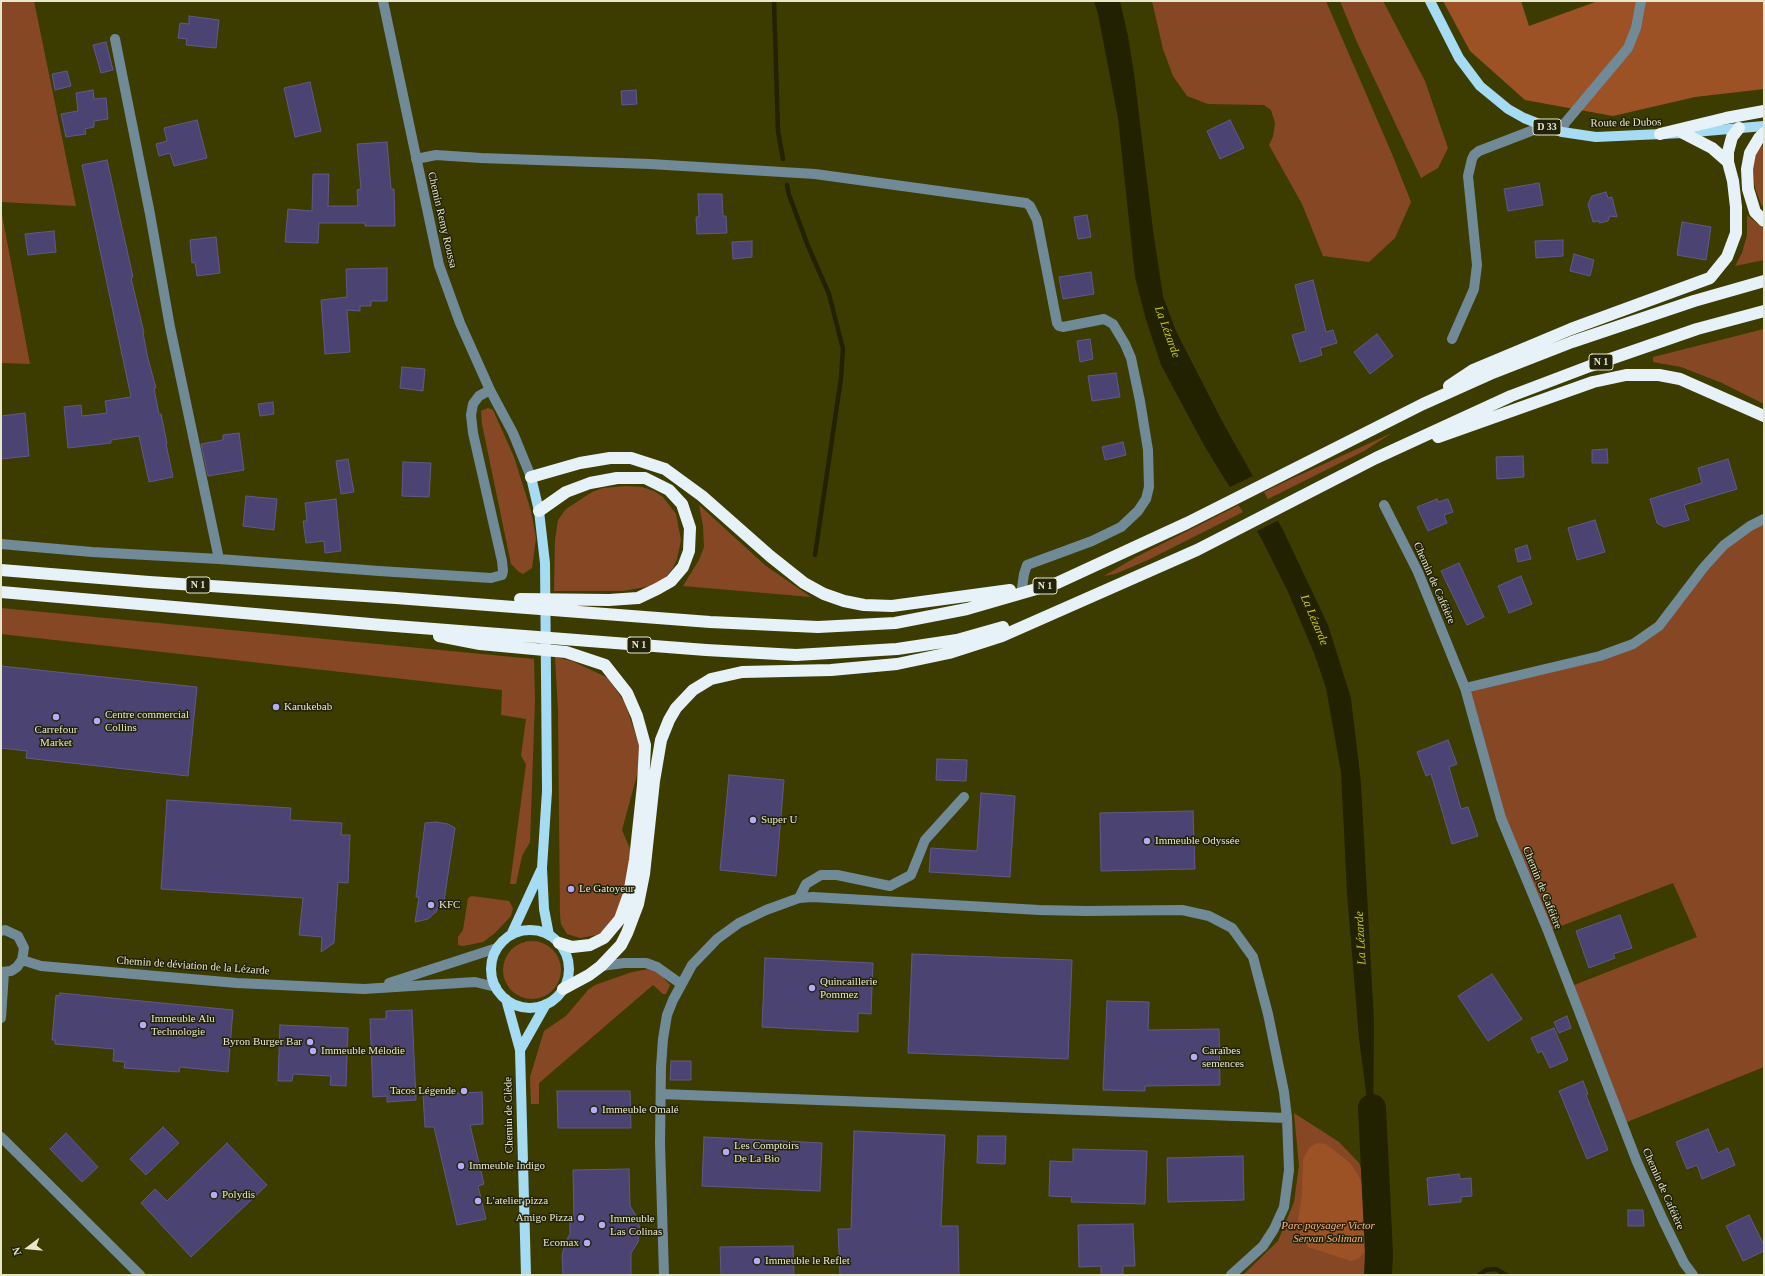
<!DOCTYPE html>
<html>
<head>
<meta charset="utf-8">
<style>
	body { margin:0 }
	#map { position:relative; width:1765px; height:1276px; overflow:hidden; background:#3d3c00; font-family:Georgia,serif }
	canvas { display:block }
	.frame { position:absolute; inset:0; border:2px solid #e7e8cb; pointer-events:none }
	.north { position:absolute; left:8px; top:1228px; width:40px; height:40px; -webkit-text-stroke:3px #22220a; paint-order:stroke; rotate:254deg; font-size:11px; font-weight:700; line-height:16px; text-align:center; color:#e7e8cb }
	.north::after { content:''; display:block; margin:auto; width:14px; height:18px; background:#e7e8cb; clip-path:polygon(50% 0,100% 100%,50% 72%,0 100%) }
</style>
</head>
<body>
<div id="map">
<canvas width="1765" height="1276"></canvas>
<div class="frame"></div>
<div class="north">N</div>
</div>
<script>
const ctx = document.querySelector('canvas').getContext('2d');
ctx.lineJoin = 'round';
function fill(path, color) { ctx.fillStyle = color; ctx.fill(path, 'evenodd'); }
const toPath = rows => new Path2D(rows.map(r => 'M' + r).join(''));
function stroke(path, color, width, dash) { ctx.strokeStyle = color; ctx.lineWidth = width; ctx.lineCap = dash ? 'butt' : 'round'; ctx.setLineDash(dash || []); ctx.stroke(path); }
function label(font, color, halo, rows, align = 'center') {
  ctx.font = font + ' Georgia,serif'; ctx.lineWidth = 3; ctx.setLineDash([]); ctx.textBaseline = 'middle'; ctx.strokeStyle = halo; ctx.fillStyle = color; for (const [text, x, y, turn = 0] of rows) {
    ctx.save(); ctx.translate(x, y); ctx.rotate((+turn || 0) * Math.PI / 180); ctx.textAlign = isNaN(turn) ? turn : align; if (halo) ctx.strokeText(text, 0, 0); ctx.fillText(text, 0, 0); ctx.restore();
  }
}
const green = toPath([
	[1,1,34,1,76,206,1,202],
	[1152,1,1326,1,1392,154,1411,202,1395,238,1369,262,1323,256,1302,204,1269,145,1273,137,1275,123,1271,110,1264,105,1208,104,1187,96,1173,76,1163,49],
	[1340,1,1383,1,1425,81,1448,148,1438,168,1421,178,1356,40],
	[1764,145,1764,207,1761,204,1755,188,1753,172,1753,160,1758,149],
	[1,209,30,364,1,363],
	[1747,215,1764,229,1764,260,1735,266,1742,253,1747,235],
	[1764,329,1764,404,1722,383,1681,367,1653,362,1653,357],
	[488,408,493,410,514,457,531,511,536,538,532,568,523,574,519,572,511,564,482,424,481,411],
	[1392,433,1364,451,1266,500,1262,493,1291,479],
	[626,486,642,487,654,491,663,497,676,514,681,540,677,559,673,568,665,578,655,584,645,587,623,591,554,591,555,540,558,520,566,509,592,492,603,488],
	[1241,504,1245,511,1148,560,1115,574,1104,576,1136,557],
	[699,505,766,566,811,597,683,586,699,560,704,547,703,526],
	[1764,519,1764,1067,1622,1124,1569,987,1697,937,1673,883,1548,931,1501,818,1465,688,1600,656,1659,626,1704,567],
	[1,608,534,659,535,700,530,842,522,856,516,884,510,884,526,764,521,756,526,719,501,715,502,690,1,634],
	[555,657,572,661,608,678,625,703,639,745,638,771,622,830,631,851,631,869,619,913,606,930,596,935,586,937,580,938,567,934,561,924,560,915,558,710],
	[472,896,509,901,513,908,511,916,495,933,483,942,463,946,458,945,458,937,463,930,468,898],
	'503 970a29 29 0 1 1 58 0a29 29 0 1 1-58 0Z',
	[649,969,660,974,670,985,666,994,663,994,653,985,539,1083,539,1104,531,1104,530,1077,544,1031,566,1016,588,990,595,985,632,972],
	[1294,1113,1339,1142,1359,1163,1366,1179,1369,1202,1371,1275,1243,1275,1278,1241,1294,1202,1299,1166]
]);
const forest = toPath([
	[1443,1,1521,1,1529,26,1598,1,1764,1,1764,89,1695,97,1613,116,1525,100,1470,51],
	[1318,1143,1326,1144,1350,1163,1358,1175,1363,1186,1365,1202,1368,1242,1366,1250,1359,1258,1351,1261,1308,1247,1300,1233,1298,1220,1302,1195,1303,1159,1310,1147]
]);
const water = toPath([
	[1094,1,1120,1,1128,36,1134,73,1153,230,1163,296,1176,331,1221,419,1283,530,1328,625,1351,698,1361,783,1374,1022,1373,1146,1359,1039,1347,893,1341,772,1326,688,1314,653,1288,592,1261,538,1205,447,1161,365,1146,320,1135,277,1118,118,1098,14]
]);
const pier = toPath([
	[1255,475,1279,520,1255,532,1228,488]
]);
const stream = toPath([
	[774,1,778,131,783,159],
	[787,185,789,195,808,246,829,294,843,349,841,378,815,555],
	[1479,1275,1486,1270,1496,1269,1506,1275]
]);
const river = toPath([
	[1372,1108,1379,1254,1378,1275]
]);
const building = toPath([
	[189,16,219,20,216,48,186,45,187,39,178,38,180,23,189,24,189,16],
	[106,42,113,70,101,73,93,45,106,42],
	[67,71,71,86,55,90,52,74,67,71],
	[310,82,321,131,295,137,284,88,310,82],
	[93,90,94,99,106,98,108,119,94,121,94,127,85,129,86,134,66,137,61,114,78,111,76,93,93,90],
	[636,90,637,104,622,105,621,91,636,90],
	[197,120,207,158,174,166,170,153,159,156,156,144,167,141,164,128,197,120],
	[1230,120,1244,148,1220,159,1207,131,1230,120],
	[387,142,391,189,394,189,395,226,365,226,365,223,319,223,318,243,285,242,288,209,312,211,313,174,329,174,328,206,358,206,357,190,361,189,357,144,387,142],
	[107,160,133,277,131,278,144,333,143,333,148,359,156,388,154,388,159,414,161,414,167,443,166,444,173,477,149,482,139,436,111,440,111,443,68,448,64,407,81,405,82,416,107,413,105,401,131,397,82,165,107,160],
	[1539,183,1543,205,1508,211,1504,189,1539,183],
	[1606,192,1608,198,1612,197,1617,217,1610,216,1608,221,1599,223,1599,221,1593,222,1588,204,1592,196,1606,192],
	[698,194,722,194,723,216,726,216,727,233,697,234,696,217,699,217,698,194],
	[1087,215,1091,237,1078,239,1074,217,1087,215],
	[1682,222,1711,227,1706,260,1677,255,1682,222],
	[54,231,56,252,28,255,25,234,54,231],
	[216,237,220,273,197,276,195,262,192,263,190,240,216,237],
	[1563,240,1563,256,1536,258,1535,241,1563,240],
	[752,241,752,257,733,259,732,242,752,241],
	[1574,254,1594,260,1590,276,1570,271,1574,254],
	[387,268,387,301,371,301,371,306,360,306,360,311,347,310,350,352,325,354,321,300,347,297,346,269,387,268],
	[1091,272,1094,294,1063,299,1059,277,1091,272],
	[1313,280,1326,332,1333,330,1337,343,1320,348,1322,355,1300,362,1292,335,1306,331,1295,285,1313,280],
	[1377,334,1393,356,1370,374,1354,352,1377,334],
	[1090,339,1093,359,1080,362,1077,341,1090,339],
	[402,367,425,369,423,391,400,388,402,367],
	[1116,373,1120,397,1092,401,1088,376,1116,373],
	[273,402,274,414,260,416,258,404,273,402],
	[25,413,29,456,1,459,1,416,25,413],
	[239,433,244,470,208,476,201,444,223,440,223,435,239,433],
	[1123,442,1126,455,1105,460,1102,447,1123,442],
	[1607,449,1608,463,1592,463,1592,450,1607,449],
	[1523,456,1524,477,1497,479,1496,457,1523,456],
	[348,459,354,492,341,494,336,461,348,459],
	[1728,459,1737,489,1684,505,1689,520,1664,527,1657,523,1650,499,1702,483,1698,468,1728,459],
	[403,462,431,463,429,497,402,496,403,462],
	[246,496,277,499,274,530,243,526,246,496],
	[336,499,341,551,325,553,324,541,306,543,303,521,307,521,305,503,336,499],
	[1437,499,1438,502,1448,499,1453,512,1444,515,1447,523,1428,531,1417,507,1437,499],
	[1595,520,1605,552,1577,560,1568,528,1595,520],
	[1527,545,1531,559,1518,562,1515,549,1527,545],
	[1459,563,1484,617,1467,625,1441,571,1459,563],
	[1521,576,1532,604,1509,613,1498,586,1521,576],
	[1,666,197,687,188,776,26,758,27,751,1,748,1,666],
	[1448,740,1457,764,1449,767,1461,809,1468,807,1478,836,1452,844,1431,774,1426,776,1417,752,1448,740],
	[937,759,967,760,966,781,936,780,937,759],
	[729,775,784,780,776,876,720,870,729,775],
	[981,793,1015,796,1010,877,929,872,931,848,977,851,981,793],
	[167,800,291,808,290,820,342,823,341,835,350,835,348,883,338,882,334,943,321,952,322,937,299,935,303,898,161,889,167,800],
	[1193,811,1195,869,1101,871,1100,813,1193,811],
	[436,822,448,824,455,828,444,901,442,900,436,912,428,919,415,922,419,897,416,897,425,823,436,822],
	[1620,915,1632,948,1613,954,1615,958,1589,968,1576,931,1620,915],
	[912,954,1072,960,1068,1059,908,1053,912,954],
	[765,958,873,963,871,1014,858,1013,858,1032,762,1027,765,958],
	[1492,974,1522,1019,1488,1041,1458,996,1492,974],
	[60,993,233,1010,228,1072,180,1067,179,1072,124,1068,125,1062,113,1061,114,1049,55,1044,55,1040,52,1040,56,995,60,996,60,993],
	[1107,1001,1149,1002,1148,1030,1219,1029,1220,1085,1145,1086,1145,1091,1103,1090,1107,1001],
	[412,1010,416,1100,387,1102,387,1096,373,1097,370,1019,386,1019,386,1011,412,1010],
	[1567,1016,1571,1028,1559,1033,1554,1022,1567,1016],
	[280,1025,348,1028,346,1086,330,1085,331,1076,293,1074,292,1081,278,1081,280,1025],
	[1554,1028,1568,1060,1550,1068,1542,1051,1538,1053,1531,1038,1554,1028],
	[671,1061,691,1061,691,1080,670,1080,671,1061],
	[1583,1081,1588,1094,1586,1095,1608,1150,1587,1159,1559,1091,1583,1081],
	[557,1091,630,1091,631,1128,558,1128,557,1091],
	[482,1092,483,1124,470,1125,484,1184,478,1186,486,1219,457,1225,434,1127,425,1127,423,1095,482,1092],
	[163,1127,179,1143,146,1175,130,1159,163,1127],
	[1708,1129,1718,1153,1728,1148,1735,1165,1702,1179,1697,1165,1687,1169,1676,1142,1708,1129],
	[854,1131,945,1135,941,1226,958,1226,959,1275,840,1275,838,1229,851,1229,854,1131],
	[66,1133,98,1167,82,1182,50,1149,66,1133],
	[978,1136,1006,1136,1005,1164,977,1163,978,1136],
	[704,1137,822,1143,820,1191,702,1186,704,1137],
	[227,1143,267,1185,191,1257,141,1203,155,1189,167,1201,227,1143],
	[1073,1149,1147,1151,1145,1204,1071,1202,1072,1197,1049,1196,1050,1161,1073,1162,1073,1149],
	[1243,1156,1244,1200,1168,1202,1167,1158,1243,1156],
	[629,1169,630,1206,637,1217,640,1229,638,1242,631,1253,631,1275,563,1275,562,1255,566,1241,570,1234,570,1222,574,1221,573,1170,629,1169],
	[1459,1174,1460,1179,1471,1178,1472,1196,1461,1197,1461,1202,1429,1205,1427,1178,1459,1174],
	[1628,1210,1643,1210,1644,1226,1628,1226,1628,1210],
	[1749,1215,1764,1245,1764,1251,1743,1261,1726,1226,1749,1215],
	[1133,1224,1135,1266,1123,1266,1123,1274,1106,1275,1101,1275,1101,1266,1079,1267,1078,1225,1133,1224],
	[793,1246,794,1275,721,1275,720,1247,793,1246]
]);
const minor = toPath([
	[383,1,439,265,460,323,490,390,513,433,531,477],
	[115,39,150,214,170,327,219,559],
	[1562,132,1565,123,1628,48,1636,28,1641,1],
	[416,159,436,155,481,158,650,164,815,174,1026,203,1030,206,1037,220,1057,323,1059,326,1063,327,1104,319,1113,324,1125,344,1131,358,1140,401,1148,450,1149,487,1146,499,1138,511,1121,527,1092,541,1027,565,1024,574,1022,588],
	[1452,339,1474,289,1477,265,1468,176,1472,159,1474,155,1479,151,1544,126],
	[1384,505,1418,572,1465,688,1501,818,1548,931,1637,1162,1663,1220,1684,1263,1693,1275],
	[1,544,92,552,219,559,379,571,491,578,502,575,503,571,502,561,473,433,471,415,473,404,479,396,490,390],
	[1465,688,1600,656,1633,644,1659,626,1704,567,1724,545,1750,526,1764,519],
	[799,898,806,884,821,875,837,875,890,886,911,875,925,840,964,797],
	[1,931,5,930,18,936,24,948,22,960,17,967,11,971,1,972],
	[22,960,41,966,237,983,364,989,475,982,496,987],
	[601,966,624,963,646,963,657,967,681,984],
	[389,983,497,948],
	[1,1018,4,972],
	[661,1094,1287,1118],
	[1,1137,140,1275],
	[664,1275,660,1144,661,1067,663,1039,667,1015,673,1000,692,965,717,939,739,923,766,910,799,898,813,897,1039,910,1086,911,1182,910,1209,916,1232,928,1253,957,1268,1014,1284,1092,1287,1118,1289,1170,1284,1207,1274,1229,1263,1246,1231,1275]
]);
const major = toPath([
	[1430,1,1459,58,1480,86,1508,109,1524,118,1544,126,1562,132,1596,137,1683,133,1764,126],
	[531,477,539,511,545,563,547,791,542,868,544,909,549,935],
	'491 969a39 39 0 1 1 78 0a39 39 0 1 1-78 0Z',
	[511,935,541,870],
	[506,999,520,1050,526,1275],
	[520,1050,546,1004]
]);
const highway = toPath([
	[1683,133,1712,148,1728,162],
	[1764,133,1759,138,1750,153,1747,169,1748,189,1755,212,1764,221],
	[1660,134,1726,118,1764,111],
	[1449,386,1473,370,1571,329,1710,278,1727,257,1736,233,1736,207,1733,181,1728,162,1728,152,1732,137,1739,128],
	[1438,437,1593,382,1626,375,1659,375,1680,379,1764,416],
	[531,477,580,463,610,458,631,458,665,469,702,496,770,556,804,583,824,594,844,601,864,605,892,606,1010,590],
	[1,570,149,582,396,598,710,622,818,627,895,623,967,609,1057,583,1187,523,1423,404,1490,374,1572,342,1694,301,1764,281],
	[1,592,382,625,706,650,796,655,897,649,957,640,1003,627],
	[520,599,609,600,638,598,657,589,671,581,683,567,689,551,690,528,682,504,669,490,645,478,617,478,590,483,566,492,539,511],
	[439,636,480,644,566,652,605,665,627,693,637,716,645,745,643,785,635,860,629,894,620,919,604,938,590,945,572,947,559,943],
	[563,989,589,975,601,966,621,945,627,933,638,904,644,874,654,781,661,740,669,720,676,708,693,690,711,679,742,672,831,670,897,664,949,653,1002,636,1197,550,1376,458,1511,396,1590,366,1697,329,1764,311]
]);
const markers = [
	[276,707,4,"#b5acf8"],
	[56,717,4,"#b5acf8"],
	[97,721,4,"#b5acf8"],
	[753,820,4,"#b5acf8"],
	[1147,841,4,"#b5acf8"],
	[571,889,4,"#b5acf8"],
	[431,905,4,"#b5acf8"],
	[812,988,4,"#b5acf8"],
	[143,1025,4,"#b5acf8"],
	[310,1042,4,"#b5acf8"],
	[313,1051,4,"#b5acf8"],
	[1194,1057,4,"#b5acf8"],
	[464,1091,4,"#b5acf8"],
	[594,1110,4,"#b5acf8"],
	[726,1152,4,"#b5acf8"],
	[461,1166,4,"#b5acf8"],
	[214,1195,4,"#b5acf8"],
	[478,1201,4,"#b5acf8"],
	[581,1218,4,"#b5acf8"],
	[602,1225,4,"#b5acf8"],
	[587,1243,4,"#b5acf8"],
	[757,1261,4,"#b5acf8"]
];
const shields = [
	[1547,127,28],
	[1601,362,24],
	[198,585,24],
	[1045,586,24],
	[639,645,24]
];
const shieldNames = [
	["D 33",1547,127],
	["N 1",1601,362],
	["N 1",198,585],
	["N 1",1045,586],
	["N 1",639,645]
];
const streetNames = [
	["Route de Dubos",1626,123,-1],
	["Chemin Remy Roussa",442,220,77],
	["Chemin de Caféière",1434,583,66],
	["Chemin de Caféière",1542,888,68],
	["Chemin de déviation de la Lézarde",193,966,4],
	["Chemin de Clède",509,1115,-91],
	["Chemin de Caféière",1663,1189,66]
];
const poiNames = [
	["Karukebab",284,707],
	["Centre commercial",105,715],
	["Collins",105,728],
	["Carrefour",56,730,"center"],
	["Market",56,743,"center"],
	["Super U",761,820],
	["Immeuble Odyssée",1155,841],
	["Le Gatoyeur",579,889],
	["KFC",439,905],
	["Quincaillerie",820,982],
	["Pommez",820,995],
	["Immeuble Alu",151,1019],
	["Technologie",151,1032],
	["Byron Burger Bar",302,1042,"right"],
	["Immeuble Mélodie",321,1051],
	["Caraïbes",1202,1051],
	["semences",1202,1064],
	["Tacos Légende",456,1091,"right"],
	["Immeuble Omalé",602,1110],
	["Les Comptoirs",734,1146],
	["De La Bio",734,1159],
	["Immeuble Indigo",469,1166],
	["Polydis",222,1195],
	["L'atelier pizza",486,1201],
	["Amigo Pizza",573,1218,"right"],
	["Immeuble",610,1219],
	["Las Colinas",610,1232],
	["Ecomax",579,1243,"right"],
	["Immeuble le Reflet",765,1261]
];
const parkNames = [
	["Parc paysager Victor",1328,1226],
	["Servan Soliman",1328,1239]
];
const waterNames = [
	["La Lézarde",1167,332,70],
	["La Lézarde",1314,620,67],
	["La Lézarde",1361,938,-93]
];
fill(green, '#864824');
fill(forest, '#9d5225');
fill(water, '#232200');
fill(pier, '#3d3c00');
stroke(stream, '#232200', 4.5);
stroke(river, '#232200', 28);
fill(building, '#4b4473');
stroke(building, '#5f5989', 1);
stroke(minor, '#718a97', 10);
stroke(major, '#a6dbf4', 10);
stroke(highway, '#e6f2f8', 12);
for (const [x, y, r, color] of markers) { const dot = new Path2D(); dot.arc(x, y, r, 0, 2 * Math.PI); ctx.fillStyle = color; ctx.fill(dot); stroke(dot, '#22220a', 1.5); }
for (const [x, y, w] of shields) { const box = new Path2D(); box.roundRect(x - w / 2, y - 8, w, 16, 3); ctx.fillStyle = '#22220a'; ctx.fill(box); stroke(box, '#e7e8cb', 1); }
label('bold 10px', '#e7e8cb', null, shieldNames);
label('11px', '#e7e8cb', '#22220a', streetNames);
label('11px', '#e7e8cb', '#22220a', poiNames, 'left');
label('italic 11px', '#fcb087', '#22220a', parkNames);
label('italic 12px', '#cbc90d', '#22220a', waterNames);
</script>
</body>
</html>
